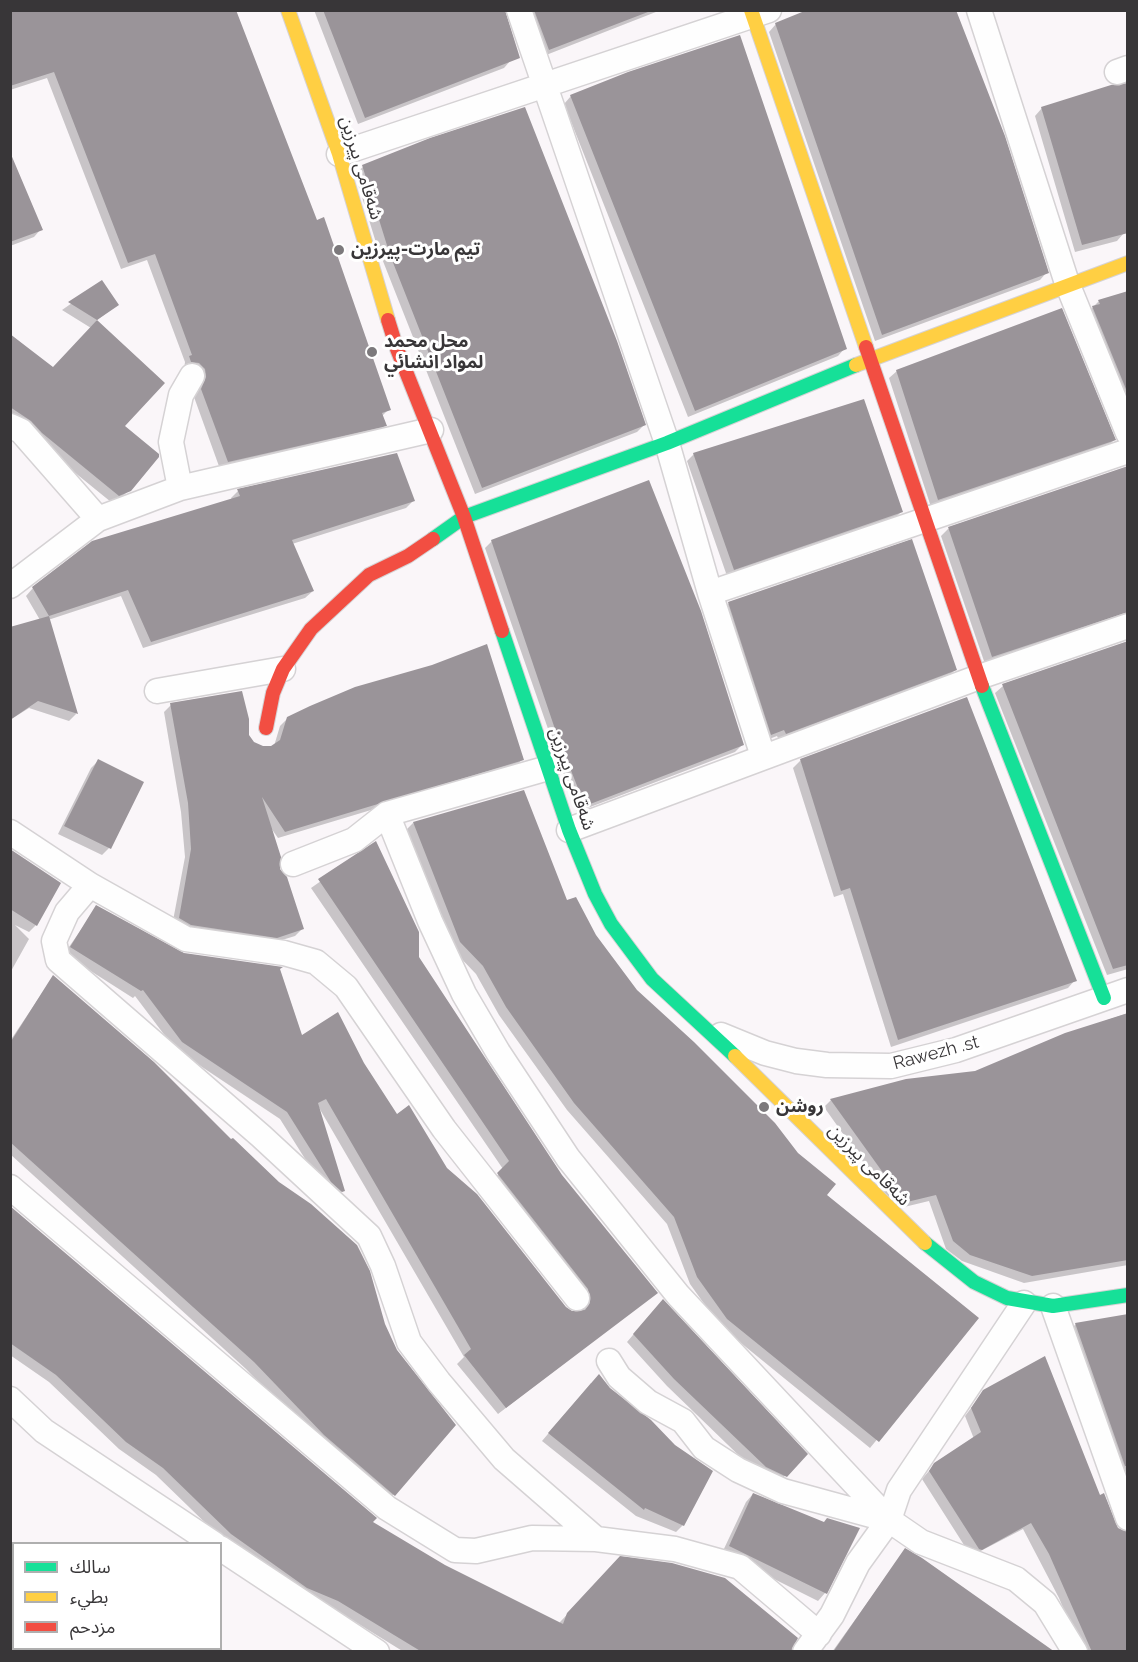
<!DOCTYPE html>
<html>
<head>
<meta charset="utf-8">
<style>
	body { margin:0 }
	#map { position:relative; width:1138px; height:1662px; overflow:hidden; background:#faf6f9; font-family:Raleway,"Noto Sans Arabic",sans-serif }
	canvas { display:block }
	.frame { position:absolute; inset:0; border:12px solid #383638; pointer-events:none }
	.legend { position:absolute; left:12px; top:1542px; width:210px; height:108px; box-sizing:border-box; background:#fff; border:2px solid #afafaf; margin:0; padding:8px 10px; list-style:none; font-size:18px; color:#383638 }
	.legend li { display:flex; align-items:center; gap:12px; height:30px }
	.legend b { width:30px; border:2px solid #afafaf }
</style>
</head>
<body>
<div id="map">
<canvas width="1138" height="1662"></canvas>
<div class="frame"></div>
<ul class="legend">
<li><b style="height:8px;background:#16e098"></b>سالك</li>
<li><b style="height:8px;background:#ffcf43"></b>بطيء</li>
<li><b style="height:8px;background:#f24e42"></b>مزدحم</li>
</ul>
</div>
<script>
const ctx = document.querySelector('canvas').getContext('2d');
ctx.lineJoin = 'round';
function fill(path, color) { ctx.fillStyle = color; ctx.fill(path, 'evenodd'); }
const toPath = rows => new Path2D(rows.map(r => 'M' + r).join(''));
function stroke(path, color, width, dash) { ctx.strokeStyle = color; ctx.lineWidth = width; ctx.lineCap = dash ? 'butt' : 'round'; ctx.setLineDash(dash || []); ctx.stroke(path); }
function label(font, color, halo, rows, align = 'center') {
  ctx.font = font + ' Raleway,"Noto Sans Arabic",sans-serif'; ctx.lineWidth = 6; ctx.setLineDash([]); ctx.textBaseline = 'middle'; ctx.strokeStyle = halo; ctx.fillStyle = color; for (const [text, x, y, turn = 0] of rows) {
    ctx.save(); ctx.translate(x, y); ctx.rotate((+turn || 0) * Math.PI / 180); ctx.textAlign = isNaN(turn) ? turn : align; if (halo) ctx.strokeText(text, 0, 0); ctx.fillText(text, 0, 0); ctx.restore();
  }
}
const shadow = toPath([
	[10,10,389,409,382,416,385,425,378,432,220,469,194,397,200,385,184,369,185,362,147,260,121,269,47,78,10,90],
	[314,10,491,10,511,60,504,68,358,124],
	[523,10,661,10,541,57],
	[776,24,1047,272,1040,280,875,341,769,32],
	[571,96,845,348,838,356,688,417,564,104],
	[1042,108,1123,234,1117,241,1075,252,1035,116],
	[10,153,41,229,34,237,10,246],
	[363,167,644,425,637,432,475,494,377,246,355,174],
	[102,282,117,305,96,321,123,426,129,490,121,498,111,502,10,420,10,334,53,369,91,328,62,310],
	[1128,292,1128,419,1085,315,1099,301],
	[897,371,1114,440,1107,447,931,507,889,378],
	[694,454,901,512,894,519,727,576,687,461],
	[1128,468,1128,622,985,664,941,536,948,529],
	[238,491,413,501,406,508,292,544,313,591,305,598,143,648,121,596,48,620,76,714,69,721,29,708,10,720,10,629,40,620,26,596,33,588,232,501,231,498],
	[492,541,743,744,735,752,577,812,485,548],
	[729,603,955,670,948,677,779,740,777,736,764,741,721,611],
	[1128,643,1128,969,1107,975,995,693,1003,686],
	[171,705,247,735,253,744,263,748,274,746,280,726,288,718,522,760,514,767,278,838,271,828,278,869,302,929,295,936,269,944,172,926,185,857,181,812,164,712],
	[801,760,1075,980,1068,988,891,1047,843,894,834,897,793,768],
	[98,761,109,848,102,855,58,834,91,768],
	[413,823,566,902,636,991,825,1195,977,1318,870,1448,720,1326,690,1284,667,1224,567,1110,499,1015,476,974,453,950,406,830],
	[375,843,418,957,560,1176,656,1293,498,1414,457,1364,464,1357,318,1106,343,1190,336,1198,324,1189,280,1119,175,1049,135,996,133,998,64,954,97,907,301,1038,363,1063,397,1117,446,1169,565,1308,579,1314,583,1311,581,1297,491,1182,503,1169,311,888],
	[10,851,36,925,29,932,15,925,29,939,10,973],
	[53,977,383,1324,396,1351,454,1425,387,1502,317,1443,246,1369,10,1154,10,1041],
	[1128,1013,1128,1265,1024,1283,962,1261,946,1249,929,1201,900,1208,887,1196,824,1107,831,1100,976,1073,1066,1034],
	[10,1208,371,1523,520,1652,404,1652,224,1541,156,1475,119,1449,49,1382,10,1355],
	[656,1308,806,1454,778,1483,757,1473,667,1386,627,1342],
	[1128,1316,1128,1500,1069,1331,1076,1324],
	[591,1383,683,1525,676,1532,636,1516,542,1441],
	[984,1391,1099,1496,1128,1652,1081,1652,1059,1598,1023,1529,971,1556,922,1479,935,1464,974,1439,965,1416],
	[753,1494,824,1523,858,1528,825,1593,818,1601,722,1553,746,1502],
	[905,1550,1050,1652,832,1652],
	[621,1558,549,1652,560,1622]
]);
const building = toPath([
	[10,10,236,10,317,220,324,217,391,410,382,413,387,426,228,462,201,389,206,377,205,369,199,363,191,362,189,356,192,355,155,254,128,263,54,72,10,86],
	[323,10,505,10,520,58,365,118],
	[534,10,648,10,648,12,549,50],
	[807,10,956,10,1005,136,1049,273,882,335,775,23],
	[740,35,847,349,695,411,570,95,628,72],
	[1128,83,1128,233,1082,245,1041,107,1111,85],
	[525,107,617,341,646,425,482,488,390,255,362,165,430,138],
	[10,152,43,230,10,242],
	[102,280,119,305,97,320,68,302],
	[1128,291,1128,394,1092,306,1100,304,1098,300],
	[1062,308,1116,440,938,500,896,370],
	[97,320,165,383,125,426,159,454,159,457,131,491,119,496,42,433,31,421,10,407,10,334,53,367],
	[864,399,903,512,734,570,693,453],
	[397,453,415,501,292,540,314,591,151,642,128,590,49,616,32,587,92,541,240,496,237,489],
	[1128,466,1128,612,992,657,948,527],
	[649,480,701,611,744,745,585,806,557,735,491,540],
	[912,539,957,670,786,734,784,730,771,735,728,602],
	[49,616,78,714,38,701,10,720,10,627],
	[1128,641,1128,965,1113,969,1002,684],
	[487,644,524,760,285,832,262,797,281,857,280,869,287,877,304,929,277,938,191,925,179,918,191,849,188,803,170,703,242,691,249,719,249,735,254,742,263,746,271,746,280,740,287,717,310,706,355,687,432,665],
	[967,697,1077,981,898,1040,850,888,841,891,800,759],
	[98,759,144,782,111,849,64,826],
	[524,790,567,900,576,897,596,935,637,990,694,1042,775,1123,798,1153,836,1184,827,1195,979,1318,879,1442,727,1319,697,1277,674,1217,574,1103,506,1007,483,966,460,942,413,822],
	[376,841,419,932,419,957,562,1175,658,1293,506,1408,464,1355,471,1349,326,1099,318,1103,345,1191,342,1192,331,1182,287,1112,182,1042,143,990,141,991,70,947,96,905,184,953,283,967,280,969,302,1035,338,1012,364,1063,397,1114,409,1105,447,1168,477,1194,566,1307,572,1311,585,1310,590,1303,588,1289,497,1173,509,1161,318,879],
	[10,849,61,883,37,926,10,909],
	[53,975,154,1062,231,1139,233,1138,279,1182,311,1204,357,1245,370,1271,385,1324,397,1350,456,1425,395,1496,324,1435,254,1362,10,1142,10,1043],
	[1128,1013,1128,1260,1032,1276,970,1255,953,1241,936,1195,907,1202,894,1188,830,1099,906,1079,975,1071,1065,1033],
	[10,1206,377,1518,373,1522,445,1565,563,1624,567,1613,620,1556,672,1563,725,1578,798,1638,791,1652,422,1652,338,1601,307,1588,231,1534,163,1468,126,1442,56,1375,10,1343],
	[663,1299,808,1454,787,1477,766,1467,674,1379,633,1334],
	[1128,1314,1128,1466,1125,1466,1075,1323],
	[1045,1356,1100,1495,1104,1493,1118,1528,1128,1532,1128,1652,1092,1652,1049,1554,1031,1523,982,1550,979,1549,929,1471,934,1463,981,1432,971,1408,983,1390],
	[599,1374,610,1388,651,1420,675,1445,713,1471,684,1526,645,1508,644,1510,548,1433],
	[753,1493,824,1522,827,1518,860,1528,827,1594,729,1546],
	[905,1548,922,1558,1055,1652,833,1652]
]);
const street = toPath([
	[519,10,667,443,710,593,763,756],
	[979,10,1067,283,1128,433],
	[1117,72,1128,68],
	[339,154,769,10],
	[10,426,21,431,98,519],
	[180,488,171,442,181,395,192,376],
	[10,586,98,519,180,488,431,430],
	[710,593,1128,451],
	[157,691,283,669],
	[387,814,430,921,464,994,498,1052,568,1158,678,1295,889,1520],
	[569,830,979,677,1128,626],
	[10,832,90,885,186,939,284,953,316,962,346,987,444,1129,577,1298],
	[293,864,354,840,387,814,548,768],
	[90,885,67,912,54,941,58,960,261,1136,369,1236,383,1266,409,1342,439,1382,504,1459,596,1539],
	[721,1035,765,1053,796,1061,827,1065,891,1066,956,1050,1128,990],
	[10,1187,387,1508,455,1550,476,1551,532,1538,596,1539,675,1549,740,1567,819,1634],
	[1053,1306,1128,1518],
	[609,1361,619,1377,648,1402,683,1421,704,1448,738,1470,783,1491,889,1520,921,1542,1016,1579,1045,1603,1075,1652],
	[10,1399,44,1431,214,1544],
	[220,1548,377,1652],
	[805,1652,832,1615,858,1563,889,1520,899,1490,1024,1303]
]);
const fast = toPath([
	[433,539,464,517,667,443,856,365],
	[502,631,569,830,595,894,611,924,652,979,735,1056],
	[982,686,1104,998],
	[925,1243,974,1282,1007,1298,1053,1306,1128,1295]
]);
const slow = toPath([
	[288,10,339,154,388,320],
	[751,10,866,347],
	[856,365,1128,263],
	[735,1056,925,1243]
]);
const jam = toPath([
	[388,320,397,349,464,517,502,631],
	[866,347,982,686],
	[266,728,273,693,283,669,311,629,369,575,408,556,433,539]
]);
const markers = [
	[339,250,6,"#7c797c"],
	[372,352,6,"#7c797c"],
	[764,1107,6,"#7c797c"]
];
const streetNames = [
	["شەقامی پیرزین",361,168,73],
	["شەقامی پیرزین",572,779,71],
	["Rawezh .st",936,1053,-15],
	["شەقامی پیرزین",869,1165,45]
];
const poiNames = [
	["تیم مارت-پیرزین",351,250],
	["محل محمد",384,342],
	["لمواد انشائي",384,363],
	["روشن",776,1107]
];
fill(shadow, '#0003');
fill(building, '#9a9499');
stroke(street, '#d5d2d4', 27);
stroke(fast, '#d5d2d4', 16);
stroke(slow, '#d5d2d4', 16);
stroke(jam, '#d5d2d4', 16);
stroke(street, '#fefefe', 24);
stroke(fast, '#16e098', 14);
stroke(slow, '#ffcf43', 14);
stroke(jam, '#f24e42', 14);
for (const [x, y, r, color] of markers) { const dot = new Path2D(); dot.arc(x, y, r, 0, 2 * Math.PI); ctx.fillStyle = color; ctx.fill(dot); stroke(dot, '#fff', 2); }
label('18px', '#383638', '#fff', streetNames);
label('bold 18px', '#383638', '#fff', poiNames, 'left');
</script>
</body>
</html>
